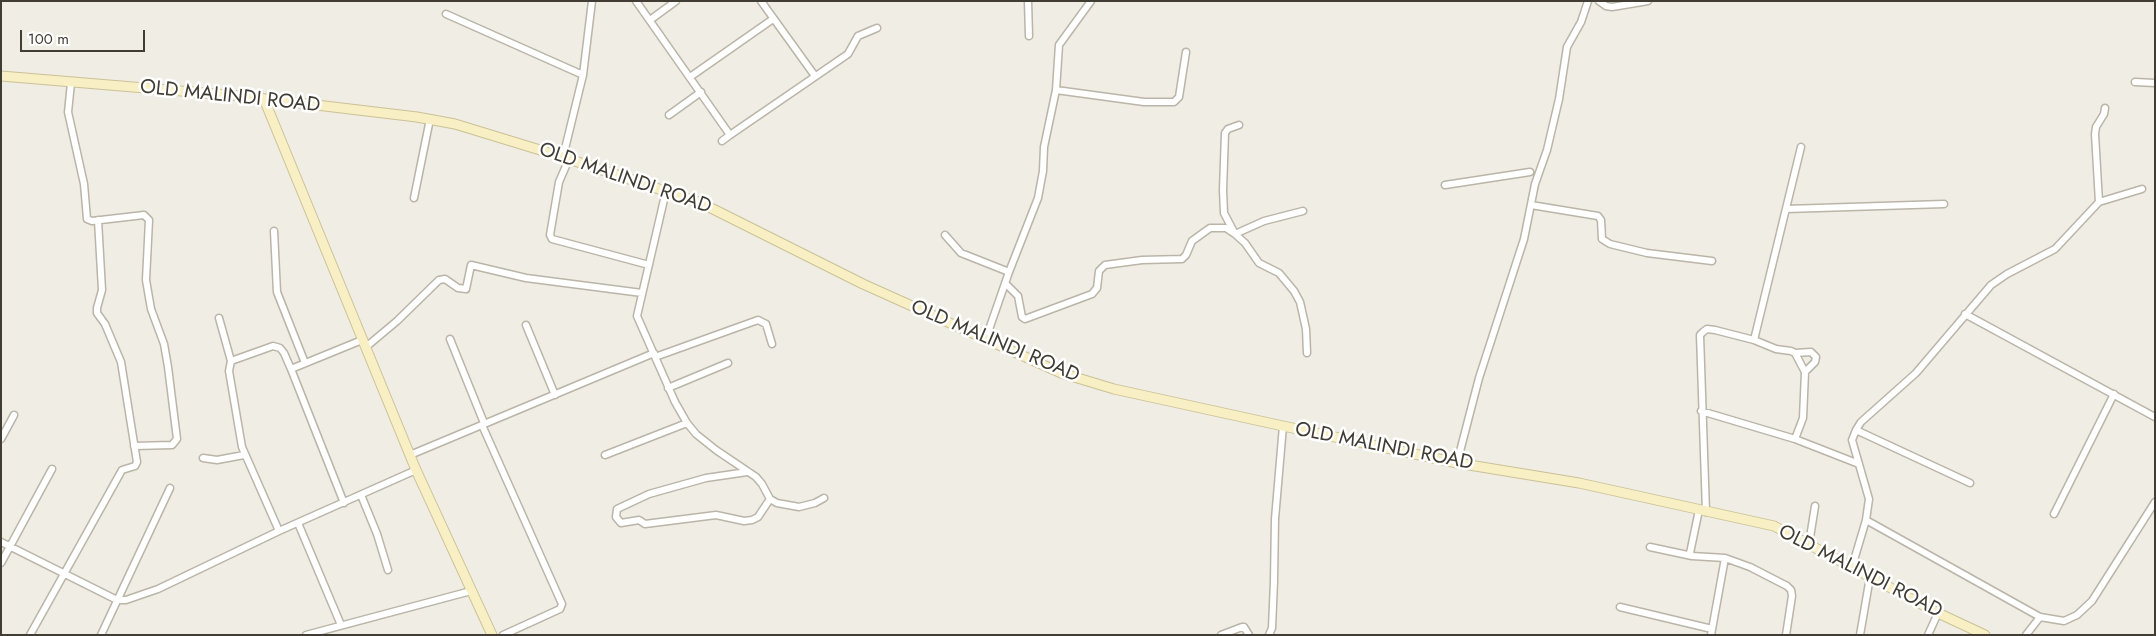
<!DOCTYPE html>
<html>
<head>
<meta charset="utf-8">
<style>
	body { margin:0 }
	#map { position:relative; width:2156px; height:636px; overflow:hidden; background:#f0ede4; font-family:Jost,sans-serif }
	canvas { display:block }
	.frame { position:absolute; inset:0; border:2px solid #413d34; pointer-events:none }
	.scale { position:absolute; left:20px; top:30px; width:125px; height:22px; box-sizing:border-box; border:2px solid #413d34; border-top:0; padding-left:6px; font-size:15px; line-height:18px; white-space:nowrap; color:#413d34; -webkit-text-stroke:4px #fff; paint-order:stroke }
</style>
</head>
<body>
<div id="map">
<canvas width="2156" height="636"></canvas>
<div class="frame"></div>
<div class="scale">100 m</div>
</div>
<script>
const ctx = document.querySelector('canvas').getContext('2d');
ctx.lineJoin = 'round';
const toPath = rows => new Path2D(rows.map(r => 'M' + r).join(''));
function stroke(path, color, width, dash) { ctx.strokeStyle = color; ctx.lineWidth = width; ctx.lineCap = dash ? 'butt' : 'round'; ctx.setLineDash(dash || []); ctx.stroke(path); }
function label(font, color, halo, rows, align = 'center') {
  ctx.font = font + ' Jost,sans-serif'; ctx.lineWidth = 5; ctx.setLineDash([]); ctx.textBaseline = 'middle'; ctx.strokeStyle = halo; ctx.fillStyle = color; for (const [text, x, y, turn = 0] of rows) {
    ctx.save(); ctx.translate(x, y); ctx.rotate((+turn || 0) * Math.PI / 180); ctx.textAlign = isNaN(turn) ? turn : align; if (halo) ctx.strokeText(text, 0, 0); ctx.fillText(text, 0, 0); ctx.restore();
  }
}
const minor = toPath([
	[636,1,730,135,848,54,858,36,877,28],
	[761,1,815,76],
	[1028,1,1029,36],
	[1599,1,1606,6,1612,7,1648,1],
	[446,14,583,75],
	[650,20,676,1],
	[690,77,773,19],
	[2135,82,2155,83],
	[71,83,68,112,84,184,87,219,92,221,144,215,149,220,146,280,151,309,164,344,168,367,177,439,172,445,134,446],
	[1056,90,1144,102,1174,102,1179,97,1186,52],
	[669,115,701,92],
	[1239,125,1228,129,1225,133,1223,190,1224,213,1235,234,1245,243,1259,263,1279,273,1294,291,1300,302,1306,329,1307,353],
	[722,141,730,135],
	[563,157,583,75,592,1],
	[569,159,559,182,550,235,552,239,649,265],
	[1445,185,1530,172],
	[666,191,637,316,675,402,687,423,696,434,716,450,756,477,762,484,770,499,777,503,799,507,815,503,824,498],
	[414,198,430,119],
	[2099,202,2142,189],
	[1531,205,1598,216,1601,220,1602,239,1610,244,1647,253,1712,261],
	[1786,209,1944,204],
	[274,231,277,292,305,363],
	[945,235,961,253,1009,272,985,341],
	[1009,272,1038,198,1043,171,1044,147,1056,90,1059,45,1091,1],
	[1005,283,1018,296,1022,317,1025,319,1092,294,1097,288,1099,271,1105,265,1142,260,1182,259,1186,255,1192,241,1210,228,1226,228,1235,234,1264,221,1303,211],
	[1965,314,2155,417],
	[219,318,231,361,229,371,242,447,279,531],
	[526,325,555,395],
	[450,339,484,423],
	[1754,340,1801,147],
	[366,347,397,321,439,280,445,279,458,288,466,289,471,265,526,278,642,293],
	[1795,353,1811,352,1816,357,1815,362,1805,372],
	[655,357,758,320,766,324,772,344],
	[231,361,273,346,280,348,284,353,291,369],
	[668,388,728,363],
	[1701,411,1795,439,1859,464],
	[482,425,562,604,560,609,503,635],
	[1856,430,1970,483],
	[1,439,14,415],
	[410,455,654,353],
	[605,455,687,423],
	[203,458,217,460,244,455],
	[1457,463,1479,378,1524,239,1535,184,1547,150,1559,99,1567,47,1581,22,1588,1],
	[747,472,706,478,649,494,617,509,616,517,621,523,639,520,645,524,716,515,744,521,752,520,758,517,770,499],
	[361,495,377,534,388,570],
	[344,503,291,369,362,340],
	[1699,510,1690,553,1692,556,1725,558,1750,567,1787,586,1791,590,1792,596,1786,635],
	[1706,512,1700,335,1703,332,1707,329,1715,330,1754,340,1776,349,1791,351,1795,353,1805,372,1803,418,1795,439],
	[2054,514,2114,394],
	[1866,520,2040,617,2064,621,2077,615,2092,601,2155,502],
	[298,523,341,625],
	[1,542,117,600,126,600,158,589,279,531,416,470],
	[1809,544,1815,506],
	[1650,547,1692,556],
	[1,563,52,469],
	[1852,567,1866,520,1869,499,1852,440,1856,430,1861,422,1916,373,1991,285,2007,274,2055,249,2099,202,2095,134,2096,127,2104,114,2105,108],
	[1620,607,1712,629],
	[30,635,122,470,135,466,137,462,121,362,105,324,97,313,97,308,102,290,98,220],
	[101,635,170,488],
	[306,635,471,591],
	[1221,635,1242,627,1244,627,1249,635],
	[1269,635,1272,628,1274,581,1275,519,1283,426],
	[1711,635,1725,558],
	[1860,635,1870,577],
	[1928,635,1938,613],
	[2026,635,2040,617]
]);
const secondary = toPath([
	[1,76,241,96,417,117,455,124,563,157,701,203,863,284,1061,373,1114,389,1283,426,1457,463,1579,483,1774,526,1938,613,1985,635],
	[264,99,416,470,492,635]
]);
const streetNames = [
	["OLD MALINDI ROAD",230,97,6],
	["OLD MALINDI ROAD",625,179,19],
	["OLD MALINDI ROAD",995,342,23],
	["OLD MALINDI ROAD",1384,447,11],
	["OLD MALINDI ROAD",1860,572,27]
];
stroke(minor, '#bab5a8', 9);
stroke(secondary, '#cbc197', 11);
stroke(minor, '#fff', 6);
stroke(secondary, '#f8efc5', 9);
label('20px', '#413d34', '#fff', streetNames);
</script>
</body>
</html>
